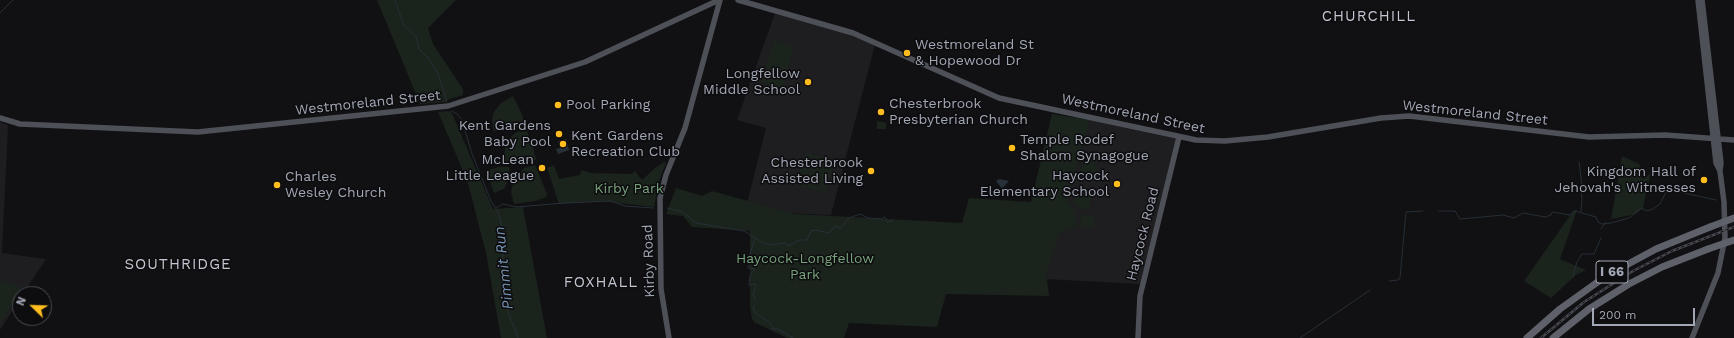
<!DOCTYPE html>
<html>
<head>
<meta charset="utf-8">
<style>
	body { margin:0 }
	#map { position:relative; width:1734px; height:338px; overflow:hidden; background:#111113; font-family:"Work Sans",sans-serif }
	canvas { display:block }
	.north { position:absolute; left:12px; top:286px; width:40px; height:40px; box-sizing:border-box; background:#0d0c0e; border:1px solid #494a51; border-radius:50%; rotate:293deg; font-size:11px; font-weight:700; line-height:16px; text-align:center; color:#a2a7b5 }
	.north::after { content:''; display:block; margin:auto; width:14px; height:18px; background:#ffbe1e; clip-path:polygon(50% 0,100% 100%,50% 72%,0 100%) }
	.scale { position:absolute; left:1592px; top:308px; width:103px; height:18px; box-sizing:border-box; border:2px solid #a2a7b5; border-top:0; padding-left:5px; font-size:12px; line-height:14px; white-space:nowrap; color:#a2a7b5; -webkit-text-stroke:3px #0d0c0e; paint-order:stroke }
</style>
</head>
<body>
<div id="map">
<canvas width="1734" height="338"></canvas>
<div class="north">N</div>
<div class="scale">200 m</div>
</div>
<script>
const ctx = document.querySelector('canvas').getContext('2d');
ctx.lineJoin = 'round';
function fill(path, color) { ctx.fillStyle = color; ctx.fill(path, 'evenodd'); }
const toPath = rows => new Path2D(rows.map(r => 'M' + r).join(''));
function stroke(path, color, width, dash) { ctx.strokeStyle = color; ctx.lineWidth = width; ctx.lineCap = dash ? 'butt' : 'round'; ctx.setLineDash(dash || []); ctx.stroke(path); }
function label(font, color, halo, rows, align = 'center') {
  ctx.font = font + ' "Work Sans",sans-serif'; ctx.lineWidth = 3; ctx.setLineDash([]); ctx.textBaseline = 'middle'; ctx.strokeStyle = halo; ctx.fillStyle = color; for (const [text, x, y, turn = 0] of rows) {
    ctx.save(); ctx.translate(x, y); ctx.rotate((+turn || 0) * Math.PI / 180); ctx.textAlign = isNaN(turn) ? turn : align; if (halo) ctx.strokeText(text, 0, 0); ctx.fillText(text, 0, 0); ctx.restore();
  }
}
const built = toPath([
	[775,13,853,34,875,44,831,215,745,211,766,128,737,120],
	[1086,119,1176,139,1140,284,1044,279],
	[0,122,8,125,2,253,46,259,23,294,20,294,20,299,0,330]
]);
const green = toPath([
	[377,0,456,0,428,28,433,44,463,89,463,95,447,100,447,102,420,104],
	[774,40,794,47,782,89,761,82],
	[513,96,522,114,524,122,522,126,514,130,494,131,492,120,494,112,501,103],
	[451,111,493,209,523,207,547,338,501,338,486,253,468,183,438,112],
	[1052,114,1090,120,1068,200,1076,213,1076,226,1059,234,1045,279,1047,279,1049,296,946,294,937,327,849,323,844,338,787,338,754,322,752,319,750,306,750,231,692,227,683,216,666,214,676,188,702,196,712,191,795,214,962,223,969,198,1031,202],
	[877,121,886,123,886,129,877,129],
	[526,128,533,148,536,159,534,161,502,165,507,140,515,133],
	[805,153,835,159,826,193,796,185],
	[1084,156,1097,159,1095,168,1098,174,1098,182,1079,178],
	[1622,156,1639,164,1641,167,1638,168,1643,179,1651,173,1643,208,1636,214,1611,219],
	[664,162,666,163,659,181,654,207,601,201,559,204,547,168,554,165,559,179,580,175,581,170,591,173,632,174,635,171,642,180,655,168],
	[535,165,547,194,546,197,536,201,514,204,511,192,514,180,524,168],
	[499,167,509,167,510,177,504,189,494,193,487,173,488,170],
	[1076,188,1093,192,1089,210,1073,205],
	[1574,210,1577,210,1560,259,1586,270,1576,275,1551,298,1524,281],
	[1082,214,1096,217,1093,229,1079,226],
	[0,280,19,286,20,289,0,325]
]);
const water = toPath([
	[566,139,569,150,558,154,556,149,560,148,558,141],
	[999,179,1009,181,1002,189,996,181]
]);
const stream = toPath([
	[395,0,404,26,416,36,419,49,429,59,438,74,447,101],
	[0,13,13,0],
	[452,111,457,114,462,120,472,154,491,201,498,212,503,229,504,248,502,264,507,288,508,312,518,338],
	[1579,162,1582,185,1581,189,1582,199,1581,212],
	[496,208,503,204,517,207,564,203,610,201,625,206,653,208],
	[667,208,683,212,696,223,744,231,763,243,772,245,784,243,789,246,799,240,807,240,811,231,816,230,829,233,835,226,841,228,849,218,860,214,868,218,882,219,884,217,886,218,887,222,893,220],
	[1439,211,1455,211,1460,219,1503,215,1514,218,1523,213,1545,217,1551,215,1552,212,1570,215,1575,211,1596,217,1598,222,1602,224,1611,223,1629,218,1641,208,1647,211,1653,209,1660,204,1666,192,1674,189,1684,193,1716,200],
	[1601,229,1605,223],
	[755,238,750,254,752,258,748,268,755,269,750,275,749,285,755,284,756,286,753,295,756,300],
	[1573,276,1577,262,1582,254,1594,254,1601,238],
	[1389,281,1398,280,1400,278,1406,212,1423,211],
	[754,306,753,309,757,314,769,322,772,326,772,329,778,329,793,338],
	[1300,338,1370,290]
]);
const major = toPath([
	[738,0,853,33,999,98,1196,140,1225,141,1268,137,1381,118,1409,116,1589,137,1665,135,1734,140],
	[1702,0,1721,163,1720,170],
	[0,118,20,124,198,132,448,106,585,62,719,0],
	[669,338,661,289,660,198,666,175,685,128,720,0],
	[1138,338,1140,296,1179,137],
	[1692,338,1718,273,1725,238,1724,202,1720,171,1716,163,1698,0]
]);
const highway = toPath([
	[1527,338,1560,309,1606,276,1656,249,1710,227],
	[1553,338,1589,309,1629,284,1662,267,1708,249]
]);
const rail = toPath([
	[1541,338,1584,302,1633,271,1672,251,1734,227]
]);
const highwayBridge = toPath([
	[1710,227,1734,218],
	[1708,249,1734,240]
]);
const markers = [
	[907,53,4,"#ffbe1e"],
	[808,82,4,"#ffbe1e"],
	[558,105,4,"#ffbe1e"],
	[881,112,4,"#ffbe1e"],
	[559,134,4,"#ffbe1e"],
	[563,144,4,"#ffbe1e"],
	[1012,148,4,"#ffbe1e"],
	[542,168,4,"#ffbe1e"],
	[871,171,4,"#ffbe1e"],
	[1704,180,4,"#ffbe1e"],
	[1117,184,4,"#ffbe1e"],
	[277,185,4,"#ffbe1e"]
];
const shields = [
	[1612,272,32]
];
const shieldNames = [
	["I 66",1612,272]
];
const poiNames = [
	["Westmoreland St",915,45],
	["& Hopewood Dr",915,61],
	["Longfellow",800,74,"right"],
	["Middle School",800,90,"right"],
	["Chesterbrook",889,104],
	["Presbyterian Church",889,120],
	["Pool Parking",566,105],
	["Kent Gardens",551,126,"right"],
	["Baby Pool",551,142,"right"],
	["Kent Gardens",571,136],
	["Recreation Club",571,152],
	["Temple Rodef",1020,140],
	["Shalom Synagogue",1020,156],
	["McLean",534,160,"right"],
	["Little League",534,176,"right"],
	["Chesterbrook",863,163,"right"],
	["Assisted Living",863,179,"right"],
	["Kingdom Hall of",1696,172,"right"],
	["Jehovah's Witnesses",1696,188,"right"],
	["Haycock",1109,176,"right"],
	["Elementary School",1109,192,"right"],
	["Charles",285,177],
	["Wesley Church",285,193]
];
const streetNames = [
	["Westmoreland Street",368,103,-6],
	["Westmoreland Street",1475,113,6],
	["Westmoreland Street",1133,114,12],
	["Haycock Road",1143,234,-76],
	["Kirby Road",649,261,-92]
];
const parkNames = [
	["Kirby Park",629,189],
	["Haycock-Longfellow",805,259],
	["Park",805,275]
];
const neighbourhoodNames = [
	["CHURCHILL",1369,17],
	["SOUTHRIDGE",178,265],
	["FOXHALL",601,283]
];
const waterNames = [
	["Pimmit Run",504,268,-96]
];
fill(built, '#1e1d20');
fill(green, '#1b231d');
fill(water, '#272f38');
stroke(stream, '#272f38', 1);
stroke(major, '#4e5058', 5.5);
stroke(highway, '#5e606a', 7);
stroke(rail, '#474950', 2.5);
stroke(rail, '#0d0c0e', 1, [3]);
stroke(highwayBridge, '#5e606a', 7);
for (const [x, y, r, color] of markers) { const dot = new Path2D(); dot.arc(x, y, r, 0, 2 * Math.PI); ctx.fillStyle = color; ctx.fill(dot); stroke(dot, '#0d0c0e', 1.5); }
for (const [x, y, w] of shields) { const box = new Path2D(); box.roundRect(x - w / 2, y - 11, w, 22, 3); ctx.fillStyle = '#0d0c0e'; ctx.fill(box); stroke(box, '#a2a7b5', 1); }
label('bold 13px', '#a2a7b5', null, shieldNames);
label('14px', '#a2a7b5', '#0d0c0e', poiNames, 'left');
label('14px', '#a2a7b5', '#0d0c0e', streetNames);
label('14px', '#77a27c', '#0d0c0e', parkNames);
ctx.letterSpacing = '1px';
label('15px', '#c3c6d1', '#0d0c0e', neighbourhoodNames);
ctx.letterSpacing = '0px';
label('italic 15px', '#7593b3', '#0d0c0e', waterNames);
</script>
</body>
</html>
